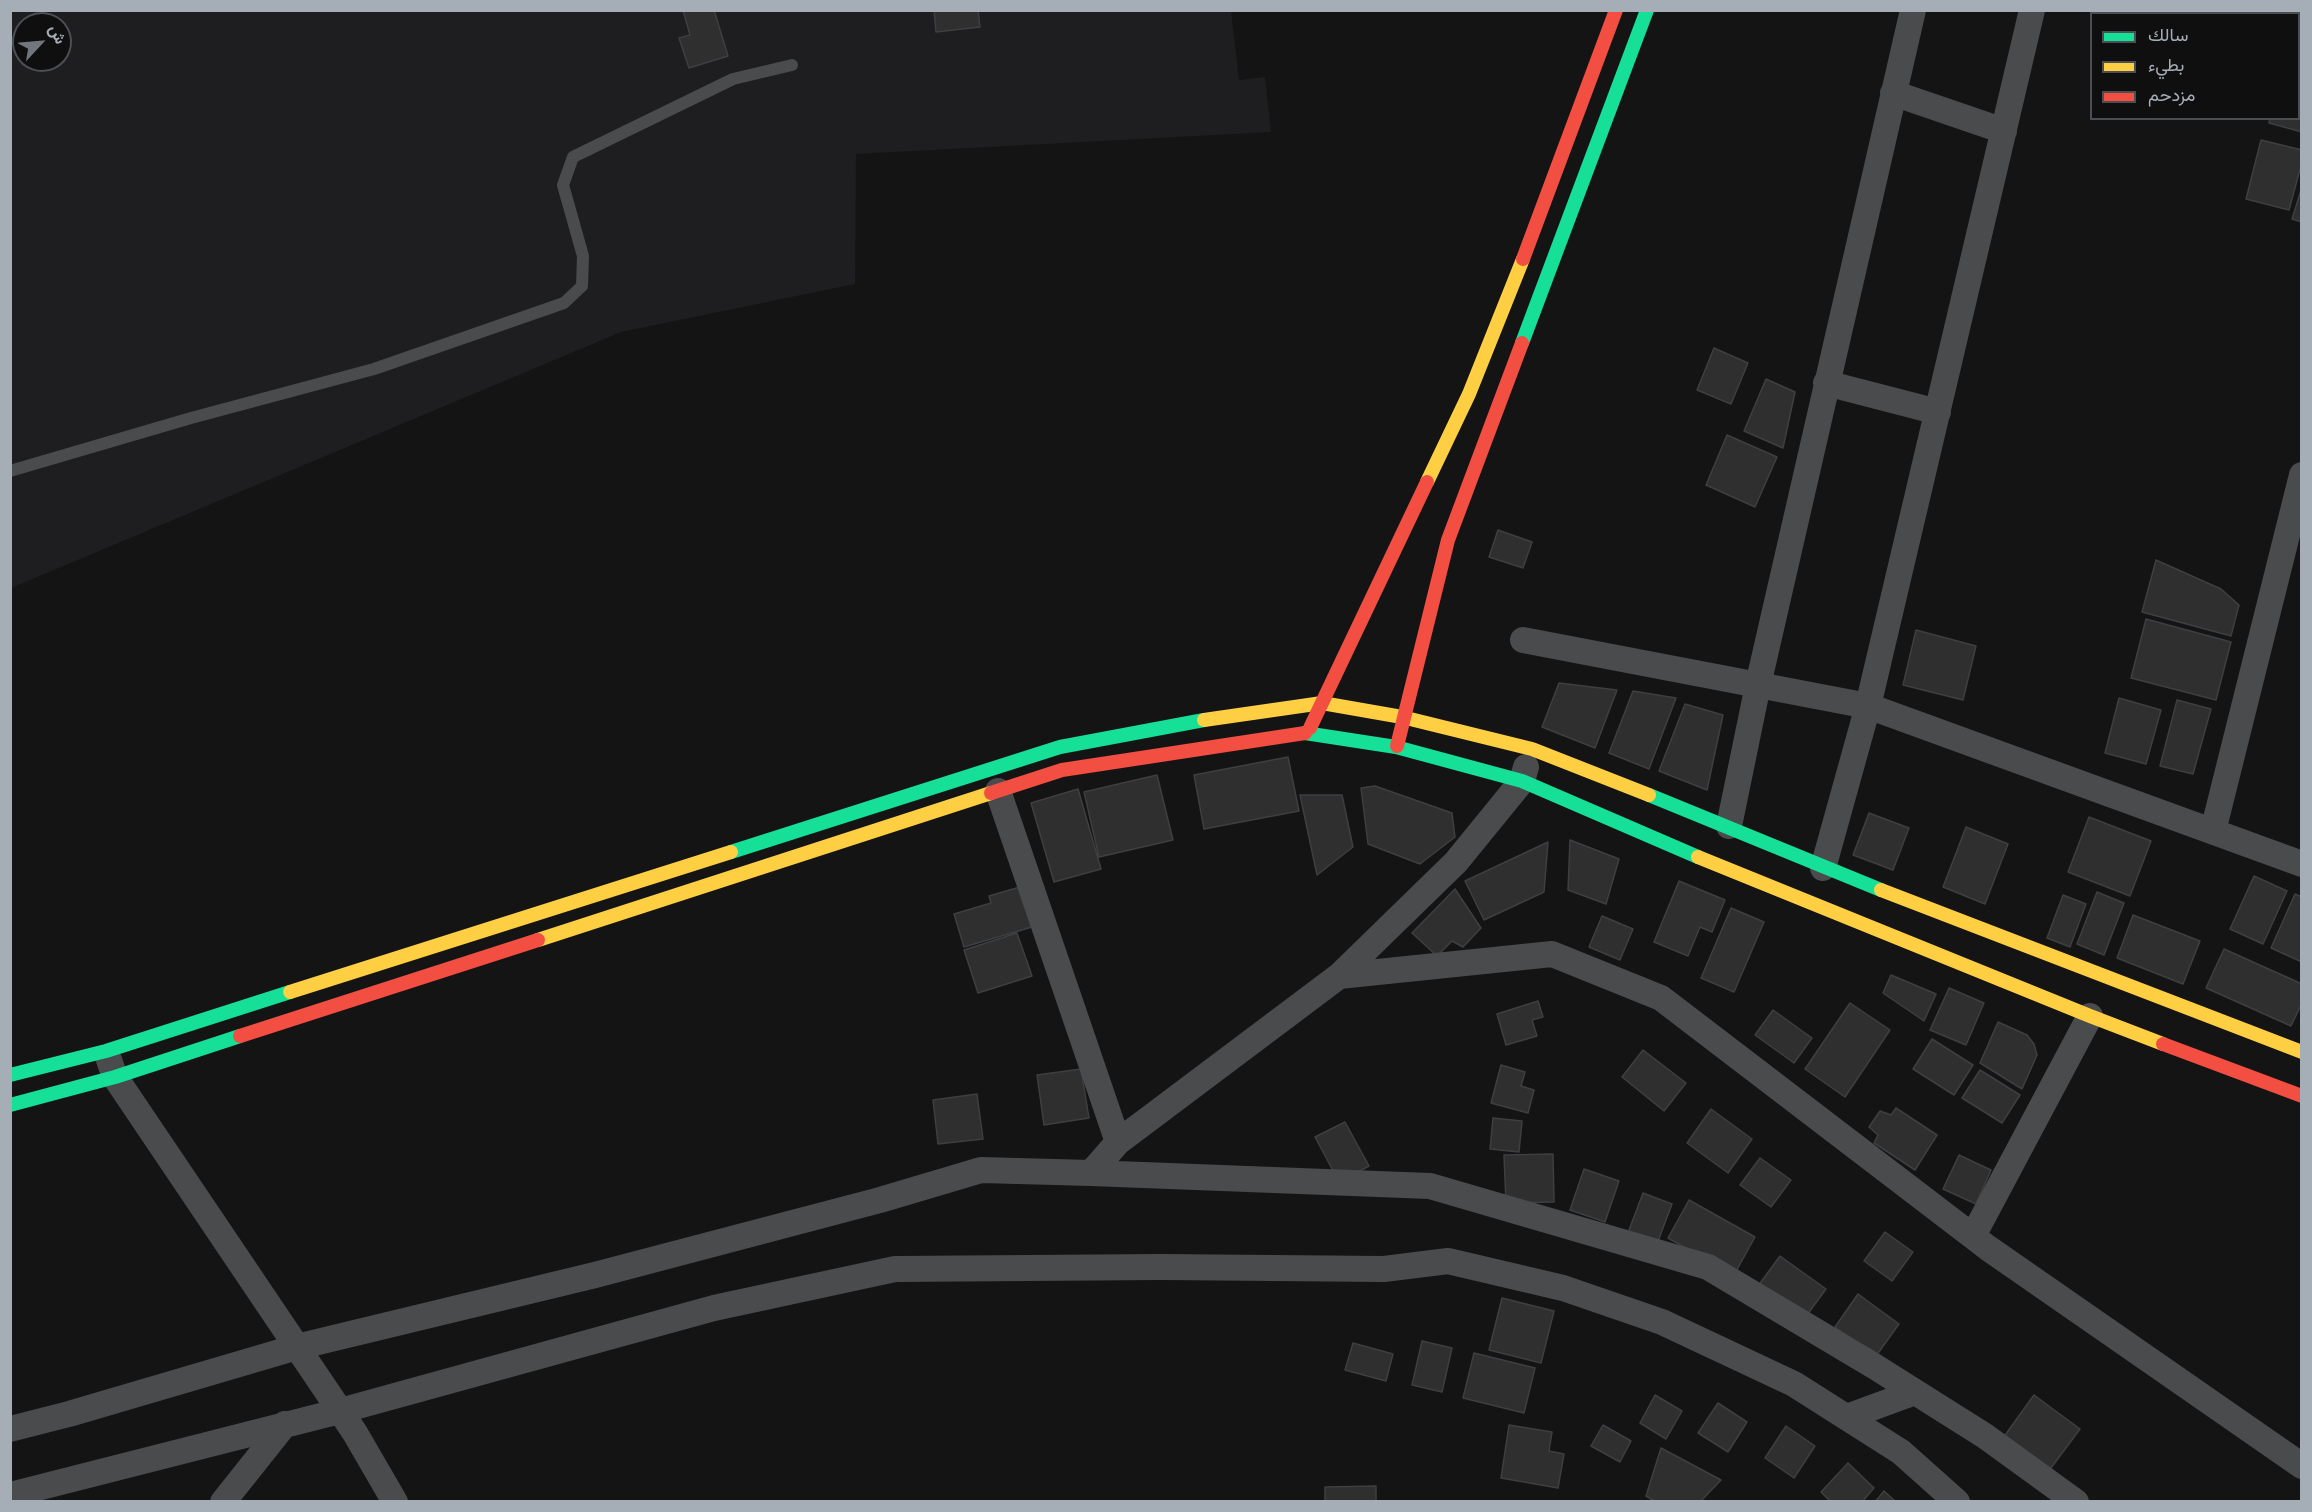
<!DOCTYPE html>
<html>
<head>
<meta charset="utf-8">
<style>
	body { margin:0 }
	#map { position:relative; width:2312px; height:1512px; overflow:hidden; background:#141415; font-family:"Sofia Sans Condensed",Vazirmatn,sans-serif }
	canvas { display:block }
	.frame { position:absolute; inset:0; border:12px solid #a5adb6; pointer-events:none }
	.legend { position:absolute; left:2090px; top:12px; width:210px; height:108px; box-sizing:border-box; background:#0f0f10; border:2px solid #4b4e52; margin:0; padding:8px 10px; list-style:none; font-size:18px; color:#a5adb6 }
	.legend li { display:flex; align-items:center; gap:12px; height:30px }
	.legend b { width:30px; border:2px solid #4b4e52 }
	.north { position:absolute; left:12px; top:12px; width:60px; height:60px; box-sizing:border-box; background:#0f0f10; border:2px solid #4b4e52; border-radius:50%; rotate:64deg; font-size:16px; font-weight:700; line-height:24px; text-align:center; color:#a5adb6 }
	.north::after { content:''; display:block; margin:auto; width:21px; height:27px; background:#72777e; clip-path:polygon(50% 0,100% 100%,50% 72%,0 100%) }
</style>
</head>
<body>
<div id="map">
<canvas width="2312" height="1512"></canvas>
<div class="frame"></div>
<ul class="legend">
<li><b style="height:8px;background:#16e098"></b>سالك</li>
<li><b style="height:8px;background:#ffcf43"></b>بطيء</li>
<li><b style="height:8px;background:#f24e42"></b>مزدحم</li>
</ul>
<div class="north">ش</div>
</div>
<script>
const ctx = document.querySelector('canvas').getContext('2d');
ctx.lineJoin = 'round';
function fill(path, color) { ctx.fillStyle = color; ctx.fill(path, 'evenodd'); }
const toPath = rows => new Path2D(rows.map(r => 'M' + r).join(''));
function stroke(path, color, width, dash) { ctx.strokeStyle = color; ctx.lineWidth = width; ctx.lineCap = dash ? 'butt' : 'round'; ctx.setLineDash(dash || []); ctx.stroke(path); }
const built = toPath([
	[11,11,1231,11,1239,80,1265,77,1271,132,856,154,855,284,621,332,11,588],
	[24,24,60,24,60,60,24,60]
]);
const building = toPath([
	[683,10,714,10,728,56,689,68,679,38,690,35,683,10],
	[934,10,978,10,980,27,936,32,934,10],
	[2279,10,2302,10,2302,62,2298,61,2298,14,2279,14,2279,10],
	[2298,80,2302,81,2302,132,2269,123,2270,118,2298,118,2298,80],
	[2261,140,2302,150,2302,162,2289,210,2246,199,2261,140],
	[2302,187,2302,222,2292,219,2302,187],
	[1714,348,1748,363,1731,404,1697,390,1714,348],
	[1766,379,1795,392,1783,448,1744,431,1766,379],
	[1727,435,1777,457,1755,507,1706,485,1727,435],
	[1498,530,1532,542,1523,568,1489,557,1498,530],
	[2156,560,2221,589,2239,605,2231,636,2142,612,2156,560],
	[2146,619,2231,642,2216,700,2131,678,2146,619],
	[1916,630,1976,646,1963,700,1903,685,1916,630],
	[1559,683,1617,690,1595,748,1542,727,1559,683],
	[1633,691,1676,698,1649,769,1609,753,1633,691],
	[2119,698,2161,710,2146,764,2105,753,2119,698],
	[2177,700,2211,709,2193,774,2160,766,2177,700],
	[1685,704,1723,715,1707,790,1659,771,1685,704],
	[1288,757,1299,811,1204,829,1194,775,1288,757],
	[1157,775,1173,840,1099,857,1084,792,1157,775],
	[1375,786,1452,813,1455,837,1420,864,1368,844,1361,788,1375,786],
	[1078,789,1101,869,1054,882,1031,803,1078,789],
	[1300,795,1342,795,1353,847,1317,875,1300,795],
	[1869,813,1909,828,1893,870,1853,855,1869,813],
	[2089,817,2151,841,2130,896,2068,872,2089,817],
	[1966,827,2008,844,1985,904,1943,887,1966,827],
	[1570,840,1619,859,1606,904,1568,890,1570,840],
	[1548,842,1544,892,1484,920,1465,881,1548,842],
	[2254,876,2287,891,2263,944,2230,929,2254,876],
	[1679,881,1725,900,1712,932,1700,927,1688,956,1654,942,1679,881],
	[1020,887,1032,927,964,947,954,914,991,903,989,896,1020,887],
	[1455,889,1481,928,1463,947,1452,941,1437,956,1412,933,1455,889],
	[2097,892,2124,903,2104,955,2077,944,2097,892],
	[2295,894,2302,897,2302,962,2271,948,2295,894],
	[2063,895,2086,904,2070,947,2047,938,2063,895],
	[1731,908,1764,922,1734,992,1701,978,1731,908],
	[2133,915,2200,941,2183,984,2117,958,2133,915],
	[1602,916,1633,929,1620,960,1589,947,1602,916],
	[1017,933,1032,976,978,993,964,950,1017,933],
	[2224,949,2302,984,2302,1003,2291,1026,2206,988,2224,949],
	[1891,975,1936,994,1924,1021,1883,993,1891,975],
	[1949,988,1984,1003,1966,1045,1930,1030,1949,988],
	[1538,1001,1543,1017,1532,1020,1537,1036,1506,1045,1497,1014,1538,1001],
	[1850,1003,1890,1030,1845,1097,1805,1069,1850,1003],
	[1773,1010,1812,1038,1794,1063,1755,1035,1773,1010],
	[1998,1022,2027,1035,2034,1044,2037,1055,2022,1089,1980,1063,1998,1022],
	[1932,1039,1973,1065,1954,1095,1913,1069,1932,1039],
	[1643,1050,1686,1083,1664,1111,1622,1077,1643,1050],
	[1501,1065,1525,1072,1521,1086,1534,1090,1528,1113,1491,1103,1501,1065],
	[1081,1069,1089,1118,1044,1125,1037,1075,1081,1069],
	[1980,1070,2020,1095,2002,1123,1962,1098,1980,1070],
	[977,1094,983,1139,938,1144,933,1100,977,1094],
	[1896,1108,1937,1135,1915,1170,1874,1143,1878,1135,1869,1127,1880,1111,1891,1115,1896,1108],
	[1711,1109,1752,1139,1728,1173,1687,1143,1711,1109],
	[1493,1118,1522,1121,1519,1152,1490,1149,1493,1118],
	[1345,1122,1369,1166,1339,1182,1315,1137,1345,1122],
	[1553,1154,1554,1202,1506,1203,1504,1155,1553,1154],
	[1959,1155,1991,1170,1976,1204,1943,1189,1959,1155],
	[1760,1158,1791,1180,1771,1207,1740,1185,1760,1158],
	[1584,1169,1619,1181,1605,1222,1570,1210,1584,1169],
	[1643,1193,1672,1204,1655,1249,1626,1238,1643,1193],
	[1689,1200,1755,1237,1734,1275,1668,1238,1689,1200],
	[1885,1232,1913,1252,1892,1281,1864,1261,1885,1232],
	[1780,1256,1826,1289,1804,1319,1758,1286,1780,1256],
	[1858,1294,1899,1324,1876,1356,1835,1327,1858,1294],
	[1502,1298,1554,1311,1541,1363,1489,1350,1502,1298],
	[1422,1341,1452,1348,1442,1392,1412,1385,1422,1341],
	[1353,1343,1393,1354,1386,1381,1345,1370,1353,1343],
	[1474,1353,1535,1368,1524,1413,1463,1398,1474,1353],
	[1655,1395,1682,1411,1666,1439,1640,1423,1655,1395],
	[2034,1395,2080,1429,2048,1472,2003,1438,2034,1395],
	[1718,1403,1747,1422,1728,1452,1698,1433,1718,1403],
	[1509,1425,1552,1432,1549,1451,1564,1454,1558,1488,1501,1478,1509,1425],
	[1603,1425,1631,1441,1620,1462,1591,1446,1603,1425],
	[1786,1426,1815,1446,1794,1478,1765,1458,1786,1426],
	[1661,1448,1721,1480,1700,1502,1656,1502,1646,1496,1661,1448],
	[1848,1463,1874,1488,1862,1502,1831,1502,1821,1492,1848,1463],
	[1376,1486,1376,1502,1325,1502,1325,1487,1376,1486],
	[1884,1491,1896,1502,1875,1502,1884,1491]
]);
const lane = toPath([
	[10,471,191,418,374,369,564,303,582,286,583,256,563,185,573,157,733,79,792,65]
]);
const street = toPath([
	[1893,93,2004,131],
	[1826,383,1938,412],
	[1523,640,1868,706,2302,864],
	[1526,767,1522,781,1456,862,1339,976,1118,1142,1091,1173,1430,1186,1708,1267,1874,1366,1985,1436,2076,1502],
	[998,791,1118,1142],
	[1729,826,1758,685,1913,10],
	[2213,831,2302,475],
	[1823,868,1868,706,2032,10],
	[1339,976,1552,954,1661,998,1988,1248,2302,1466],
	[109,1060,115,1077,355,1433,395,1502],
	[1973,1236,2090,1016],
	[1847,1417,1915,1392],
	[10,1429,69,1414,297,1347,595,1275,880,1200,981,1170,1091,1173],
	[10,1495,340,1411,714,1308,895,1269,1161,1267,1384,1269,1448,1261,1563,1288,1662,1322,1794,1384,1901,1452,1957,1502],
	[223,1502,285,1424]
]);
const fast = toPath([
	[1522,343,1647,10],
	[1305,733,1396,747,1522,781,1698,857],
	[1649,795,1881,890],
	[731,852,1060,747,1204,720],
	[10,1075,106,1051,290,992],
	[10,1105,115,1077,240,1036]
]);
const slow = toPath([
	[1427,482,1469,394,1523,259],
	[1204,720,1322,703,1402,717,1532,749,1649,795],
	[1698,857,2090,1016,2163,1044],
	[1881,890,2302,1052],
	[538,940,991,793],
	[290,992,731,852]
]);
const jam = toPath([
	[1523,259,1616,10],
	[1310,728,1427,482],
	[1397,746,1448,540,1522,343],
	[991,793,1062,770,1305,733],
	[240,1036,538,940],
	[2163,1044,2302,1096]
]);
fill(built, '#1e1e20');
fill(building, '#2f2f30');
stroke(building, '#3d3f41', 1.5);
stroke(lane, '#494b4d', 12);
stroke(street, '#494b4d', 26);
stroke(fast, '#16e098', 14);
stroke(slow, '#ffcf43', 14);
stroke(jam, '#f24e42', 14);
</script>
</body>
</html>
